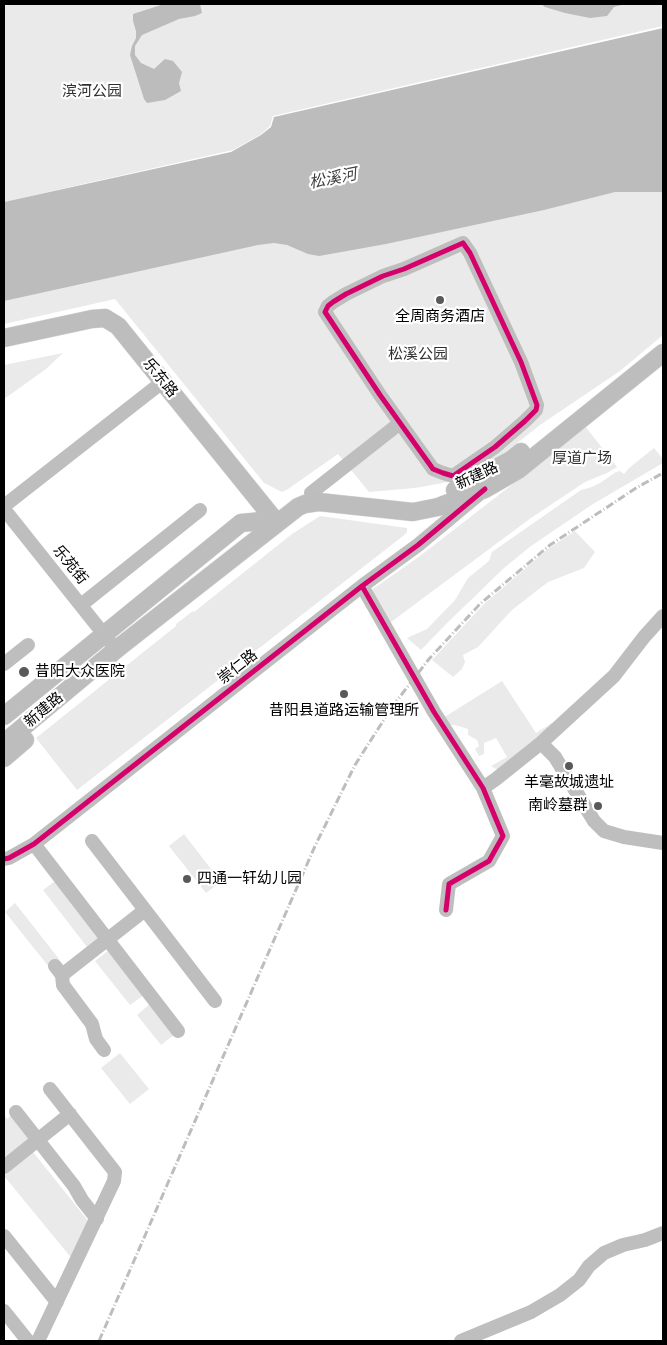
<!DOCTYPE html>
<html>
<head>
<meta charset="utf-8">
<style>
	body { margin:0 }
	#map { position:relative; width:667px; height:1345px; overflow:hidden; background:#fff; font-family:"Fira Sans",sans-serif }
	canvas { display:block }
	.frame { position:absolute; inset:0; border:5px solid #000; pointer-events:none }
</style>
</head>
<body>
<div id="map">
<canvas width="667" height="1345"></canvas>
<div class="frame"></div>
</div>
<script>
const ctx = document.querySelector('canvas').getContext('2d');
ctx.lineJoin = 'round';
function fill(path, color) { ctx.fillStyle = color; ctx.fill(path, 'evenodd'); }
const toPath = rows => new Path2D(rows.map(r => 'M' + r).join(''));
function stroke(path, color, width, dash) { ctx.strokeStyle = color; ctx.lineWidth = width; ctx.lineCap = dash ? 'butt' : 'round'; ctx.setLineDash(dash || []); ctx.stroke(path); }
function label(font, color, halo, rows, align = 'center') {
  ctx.font = font + ' "Fira Sans","Noto Sans SC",sans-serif'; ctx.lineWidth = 4.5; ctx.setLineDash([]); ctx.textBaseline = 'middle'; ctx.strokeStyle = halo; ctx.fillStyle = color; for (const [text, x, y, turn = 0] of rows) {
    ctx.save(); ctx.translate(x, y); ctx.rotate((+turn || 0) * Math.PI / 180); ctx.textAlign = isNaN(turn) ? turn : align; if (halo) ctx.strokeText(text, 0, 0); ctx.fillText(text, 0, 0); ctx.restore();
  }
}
const green = toPath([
	[12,4,663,4,663,26,273,116,270,126,260,135,233,150,4,202,4,6],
	[663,183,663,335,620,371,540,425,502,455,454,481,415,488,369,492,338,454,288,489,282,492,264,483,115,299,4,324,4,290,253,232,382,234],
	[63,353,46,369,4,399,4,365],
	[585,426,617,467,607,473,585,482,531,518,391,622,373,596,373,589,420,556,558,449],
	[654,448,663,459,663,463,593,504,531,546,504,568,471,600,447,623,421,650,407,638,427,629,455,600,468,578,489,561,492,552,581,490,592,487,600,483,616,472,620,471,624,474,629,468],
	[320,516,407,528,407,532,403,536,77,790,36,738,176,626,176,624,193,611,194,612,292,534],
	[575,531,595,552,584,568,548,582,512,610,478,647,463,655,465,662,462,669,453,677,432,660,484,604,548,549],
	[502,681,536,733,552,723,551,728,499,771,491,766,507,757,496,738,484,743,484,754,479,756,475,749,479,746,477,740,468,735,468,729,455,725,449,725,443,718],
	[184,834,221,882,206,893,169,846],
	[55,881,99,938,87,947,43,890],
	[15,903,59,959,49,967,5,912],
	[109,950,144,995,130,1005,95,961],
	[151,1003,175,1034,161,1045,137,1015],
	[120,1053,149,1089,130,1104,101,1068],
	[4,1115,7,1119,11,1115,30,1138,4,1159],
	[33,1152,89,1222,73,1260,4,1176]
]);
const water = toPath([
	[164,4,200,4,202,13,195,16,179,19,142,35,135,46,135,55,141,63,154,69,165,59,173,61,182,72,179,83,181,91,165,100,147,103,144,99,130,55,132,46,136,38,136,31,133,21,133,14],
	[541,4,625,4,614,7,607,16,590,18,565,13,545,7],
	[663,28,663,192,615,192,544,210,386,244,319,256,308,254,287,245,274,243,258,245,4,301,4,202,231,152,261,135,271,127,274,117]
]);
const minor = toPath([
	[463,243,470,253,521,362,537,405,536,410,525,421,495,447,453,476,443,473,433,469,380,395,325,312,328,306,333,302,346,294,383,276,404,269,463,243],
	[311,493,400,423],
	[4,506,156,387],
	[4,509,110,642],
	[362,586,434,712,483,788,503,836,489,861,449,884,446,910],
	[81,605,200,510],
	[4,664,28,645],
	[541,743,555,757,594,821,604,831,624,837,663,843],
	[483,788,496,779,541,743,614,676,644,637,663,616],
	[92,841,215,1001],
	[34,844,178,1031],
	[4,859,9,858,34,844,362,586,418,545,478,495],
	[55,966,62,975,63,985,92,1024,96,1039,104,1050],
	[62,975,145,910],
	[16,1112,74,1186,82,1200,97,1219],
	[4,1167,70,1114],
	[4,1236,57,1302],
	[4,1311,28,1341],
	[38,1341,114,1181,115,1172,50,1089],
	[461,1341,531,1312,560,1295,579,1280,589,1266,604,1253,623,1245,645,1240,663,1233]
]);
const major = toPath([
	[4,338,92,319,105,318,118,326,277,523],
	[455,490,511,460,521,452],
	[4,716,241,523,262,521],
	[4,743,118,648,298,507,305,504,319,502,413,512,438,507,485,489,518,470,663,353],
	[4,758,25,740]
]);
const rail = toPath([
	[99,1341,315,846,355,765,392,707,429,659,480,604,550,545,636,488,663,473]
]);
const cycleway = toPath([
	[463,243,470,253,521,362,537,405,536,410,525,421,495,447,453,476,443,473,433,469,380,395,325,312,328,306,333,302,346,294,383,276,404,269,463,243],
	[362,586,434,712,483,788,503,836,489,861,449,884,446,910],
	[4,859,9,858,34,844,362,586,418,545,485,489]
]);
const markers = [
	[440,300,5,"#595959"],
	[24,672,6,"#595959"],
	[344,694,5,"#595959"],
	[569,766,5,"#595959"],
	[598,806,5,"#595959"],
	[187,879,5,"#595959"]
];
const parkNames = [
	["滨河公园",92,92],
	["松溪公园",418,355],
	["厚道广场",582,459]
];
const poiNames = [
	["全周商务酒店",440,317],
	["昔阳大众医院",35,672,"left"],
	["昔阳县道路运输管理所",344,711],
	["羊毫故城遗址",569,783],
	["南岭墓群",588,806,"right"],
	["四通一轩幼儿园",197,879,"left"]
];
const streetNames = [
	["乐东路",160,378,51],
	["新建路",477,476,-25],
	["乐苑街",70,565,51],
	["崇仁路",238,667,-38],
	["新建路",44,710,-40]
];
const waterNames = [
	["松溪河",333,179,-11]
];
fill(green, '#eaeaea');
fill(water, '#bcbcbc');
stroke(major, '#dbdbdb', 19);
stroke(minor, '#bebebe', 14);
stroke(major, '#bdbdbd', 18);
stroke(rail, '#bdbdbd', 3, [8, 2.5, 1, 2.5]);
stroke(cycleway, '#d6006c', 5);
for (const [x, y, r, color] of markers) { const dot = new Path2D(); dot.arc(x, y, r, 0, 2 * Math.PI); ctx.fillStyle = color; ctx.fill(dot); stroke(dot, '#fff', 2); }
label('15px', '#2f2f2f', '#fff', parkNames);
label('15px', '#000', '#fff', poiNames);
label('15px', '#000', '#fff', streetNames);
label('italic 16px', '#404040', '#fff', waterNames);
</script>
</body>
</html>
